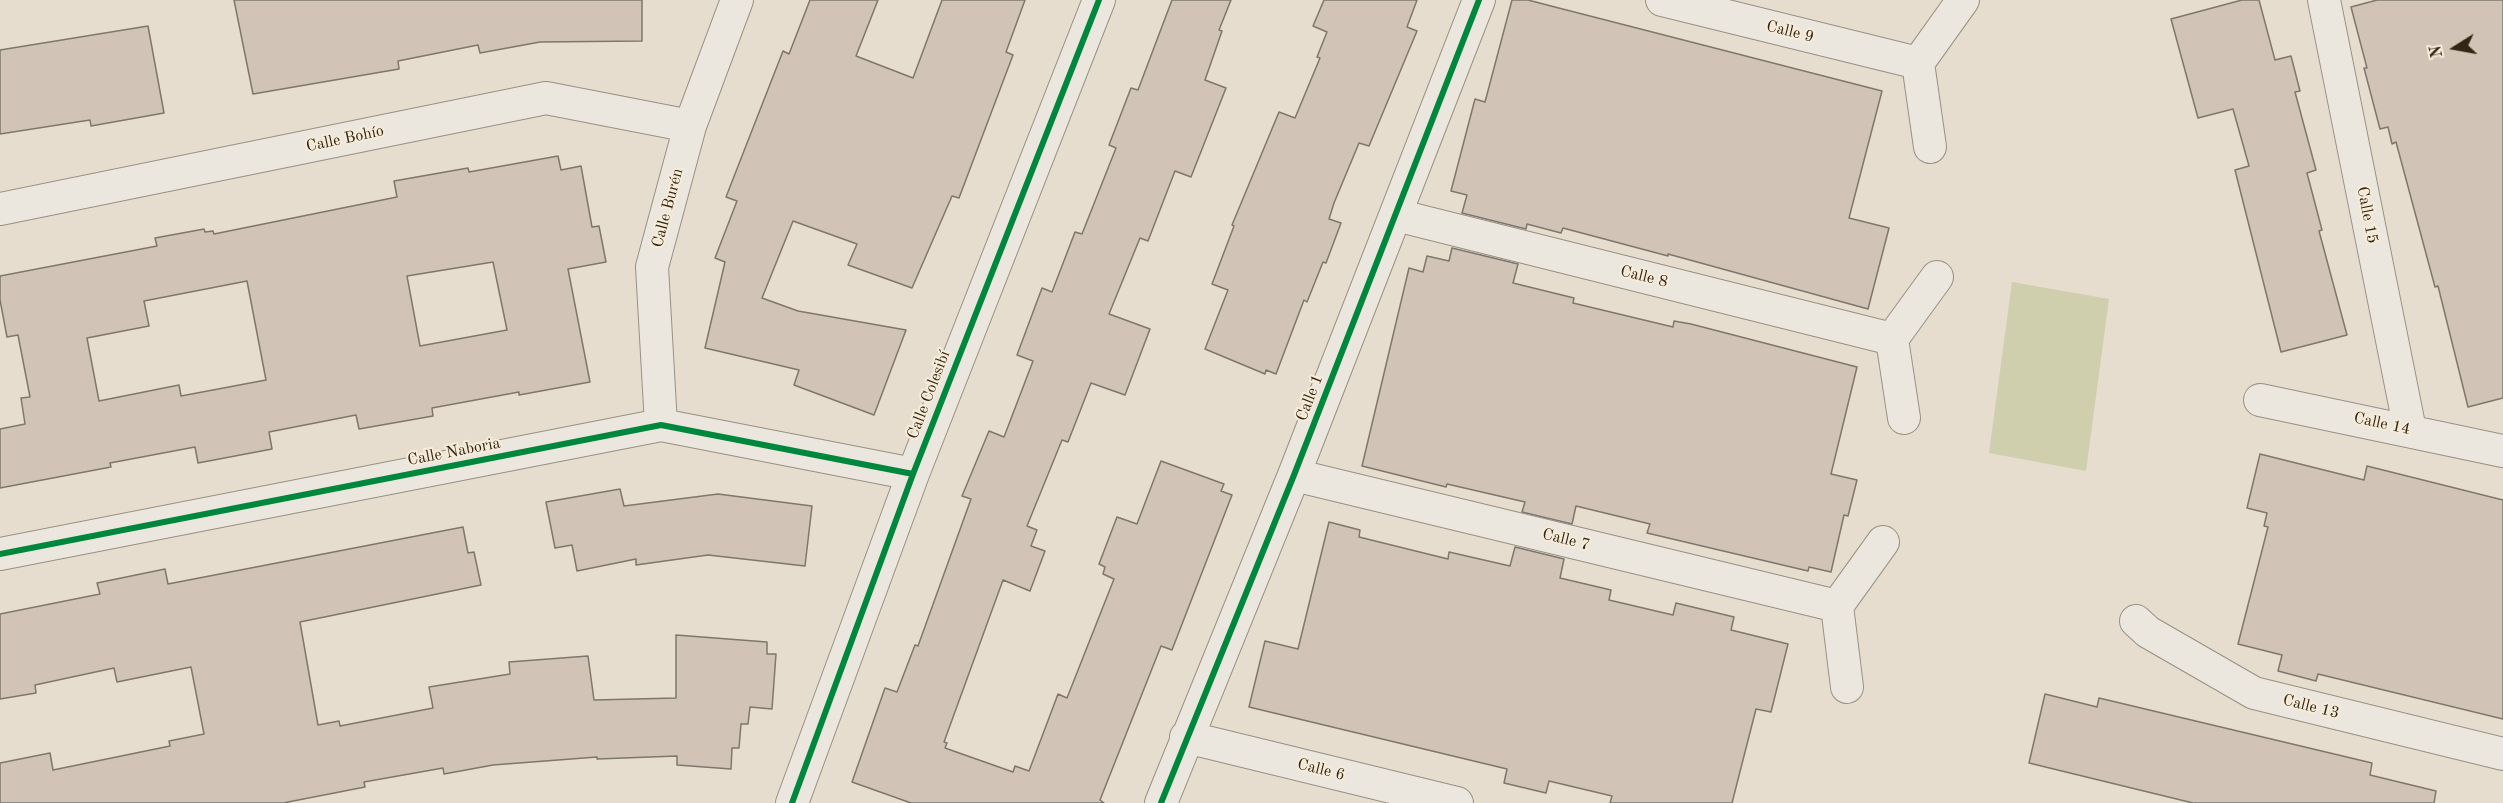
<!DOCTYPE html>
<html>
<head>
<meta charset="utf-8">
<style>
	body { margin:0 }
	#map { position:relative; width:2503px; height:803px; overflow:hidden; background:#e6ddce; font-family:"Old Standard TT",serif }
	canvas { display:block }
	.north { position:absolute; left:2425px; top:18px; width:60px; height:60px; -webkit-text-stroke:4px #f5ebd8; paint-order:stroke; rotate:259deg; font-size:16px; font-weight:700; line-height:24px; text-align:center; color:#322513 }
	.north::after { content:''; display:block; margin:auto; width:21px; height:27px; background:#322513; clip-path:polygon(50% 0,100% 100%,50% 72%,0 100%) }
</style>
</head>
<body>
<div id="map">
<canvas width="2503" height="803"></canvas>
<div class="north">N</div>
</div>
<script>
const ctx = document.querySelector('canvas').getContext('2d');
ctx.lineJoin = 'round';
function fill(path, color) { ctx.fillStyle = color; ctx.fill(path, 'evenodd'); }
const toPath = rows => new Path2D(rows.map(r => 'M' + r).join(''));
function stroke(path, color, width, dash) { ctx.strokeStyle = color; ctx.lineWidth = width; ctx.lineCap = dash ? 'butt' : 'round'; ctx.setLineDash(dash || []); ctx.stroke(path); }
function label(font, color, halo, rows, align = 'center') {
  ctx.font = font + ' "Old Standard TT",serif'; ctx.lineWidth = 4.5; ctx.setLineDash([]); ctx.textBaseline = 'middle'; ctx.strokeStyle = halo; ctx.fillStyle = color; for (const [text, x, y, turn = 0] of rows) {
    ctx.save(); ctx.translate(x, y); ctx.rotate((+turn || 0) * Math.PI / 180); ctx.textAlign = isNaN(turn) ? turn : align; if (halo) ctx.strokeText(text, 0, 0); ctx.fillText(text, 0, 0); ctx.restore();
  }
}
const green = toPath([
	[2012,282,2109,299,2086,471,1989,453]
]);
const building = toPath([
	[234,0,642,0,642,41,540,42,480,53,478,45,398,61,399,69,253,94,234,0],
	[810,0,878,0,856,56,913,78,942,0,1025,0,1006,52,1013,55,959,198,952,196,912,288,848,265,857,244,793,221,762,298,798,311,906,330,874,415,794,385,799,370,705,348,725,262,715,258,737,201,726,197,783,51,789,54,810,0],
	[1172,0,1231,0,1219,30,1222,31,1205,80,1226,88,1191,177,1175,171,1148,241,1140,238,1109,314,1150,329,1125,395,1091,383,1068,442,1062,440,1027,526,1037,530,1031,546,1045,551,1030,591,1003,580,944,742,947,743,945,748,1013,772,1015,766,1029,771,1058,694,1067,698,1114,579,1103,574,1105,567,1099,564,1117,517,1137,524,1161,461,1224,484,1221,491,1232,495,1172,650,1161,646,1100,800,1104,803,911,803,852,782,885,688,897,692,915,645,918,646,971,499,962,496,989,431,1004,437,1033,361,1017,355,1042,288,1052,292,1075,232,1082,234,1116,148,1109,145,1131,88,1138,90,1172,0],
	[1324,0,1417,0,1407,27,1417,31,1369,146,1359,143,1334,203,1329,219,1341,223,1326,263,1323,262,1307,302,1304,300,1276,374,1266,370,1265,374,1205,349,1228,290,1212,284,1234,226,1232,225,1279,112,1295,118,1320,58,1317,57,1327,32,1313,26,1324,0],
	[1512,0,1528,0,1551,6,1882,91,1849,218,1889,228,1868,309,1668,254,1668,256,1563,228,1561,233,1527,224,1526,229,1462,213,1467,195,1451,191,1475,99,1485,102,1512,0],
	[2242,0,2259,0,2275,60,2291,56,2300,91,2295,92,2316,170,2307,173,2322,230,2319,231,2347,335,2281,352,2235,170,2249,166,2233,109,2198,118,2171,19,2242,0],
	[2377,0,2503,0,2503,398,2468,407,2438,286,2435,287,2396,142,2392,144,2388,127,2380,129,2364,68,2367,68,2351,7,2377,0],
	[148,26,164,113,91,126,90,120,0,134,0,50,148,26],
	[558,156,561,170,581,166,592,227,599,226,606,262,568,269,590,382,519,395,519,392,432,408,433,416,359,429,356,415,269,432,272,449,198,463,195,447,110,463,111,467,0,488,0,429,25,424,21,398,30,397,18,335,7,337,0,300,0,276,157,246,155,238,204,229,205,232,213,231,214,234,397,197,394,181,468,168,469,172,558,156],
	[493,262,507,330,420,346,407,276,493,262],
	[247,281,266,380,181,396,179,385,99,401,87,338,149,326,144,301,247,281],
	[1452,248,1518,264,1513,283,1574,298,1573,303,1673,327,1674,321,1691,324,1857,367,1831,474,1857,480,1848,516,1844,515,1831,572,1809,567,1808,571,1647,533,1650,524,1576,506,1572,524,1522,512,1525,502,1447,484,1446,487,1362,466,1409,268,1423,272,1427,256,1449,261,1452,248],
	[2260,454,2364,480,2367,466,2503,500,2503,719,2318,674,2316,681,2278,671,2282,655,2238,644,2268,527,2264,526,2267,513,2247,508,2260,454],
	[620,489,624,506,718,494,812,506,805,566,708,555,636,565,636,559,577,571,572,545,555,548,546,502,620,489],
	[1329,522,1360,530,1359,537,1448,559,1449,552,1510,566,1515,547,1564,559,1560,578,1611,590,1609,600,1673,615,1676,603,1734,617,1731,630,1788,644,1771,712,1756,709,1732,803,1610,803,1612,796,1549,781,1546,793,1504,783,1507,769,1249,707,1265,641,1298,649,1329,522],
	[463,527,468,553,474,552,481,585,300,622,318,725,339,721,340,726,433,708,429,687,510,674,509,662,588,656,594,700,676,698,676,635,767,642,767,654,776,654,772,709,750,707,748,724,741,724,739,748,732,748,731,769,677,765,677,756,597,759,597,757,493,765,444,774,443,768,364,782,365,787,283,803,0,803,0,763,50,753,53,770,170,746,169,741,204,734,191,667,117,682,114,668,35,685,36,693,0,699,0,614,100,594,97,583,165,569,168,584,463,527],
	[2045,694,2097,707,2099,698,2372,763,2370,775,2436,791,2434,803,2193,803,2029,763,2045,694]
]);
const street = toPath([
	[1662,0,1918,63],
	[2324,0,2410,430],
	[1930,147,1918,63,1963,0],
	[0,209,546,98,690,126],
	[1396,215,1892,339],
	[2260,400,2503,451],
	[1904,418,1892,339,1937,277],
	[661,425,652,267,690,126,737,0],
	[1294,475,1837,606],
	[0,554,661,425,913,474],
	[2136,621,2148,632,2254,693,2503,754],
	[1847,687,1837,606,1883,542],
	[1186,737,1457,803],
	[792,803,913,474,1099,0],
	[1161,803,1294,475,1479,0]
]);
const cycleway = toPath([
	[0,554,661,425,913,474],
	[792,803,913,474,1099,0],
	[1161,803,1294,475,1479,0]
]);
const streetNames = [
	["Calle 9",1790,32,14],
	["Calle Bohío",345,139,-12],
	["Calle Burén",668,208,-75],
	["Calle 15",2367,215,79],
	["Calle 8",1644,277,14],
	["Calle Colesibí",929,395,-69],
	["Calle 1",1310,398,-69],
	["Calle 14",2382,424,12],
	["Calle Naboria",454,452,-11],
	["Calle 7",1566,540,14],
	["Calle 13",2311,707,14],
	["Calle 6",1321,770,14]
];
fill(green, '#cfcead');
fill(building, '#d1c3b6');
stroke(building, '#7e776d', 1.5);
stroke(street, '#979185', 34);
stroke(street, '#ebe6de', 32);
stroke(cycleway, '#00873e', 6);
label('16px', '#322513', '#f5ebd8', streetNames);
</script>
</body>
</html>
